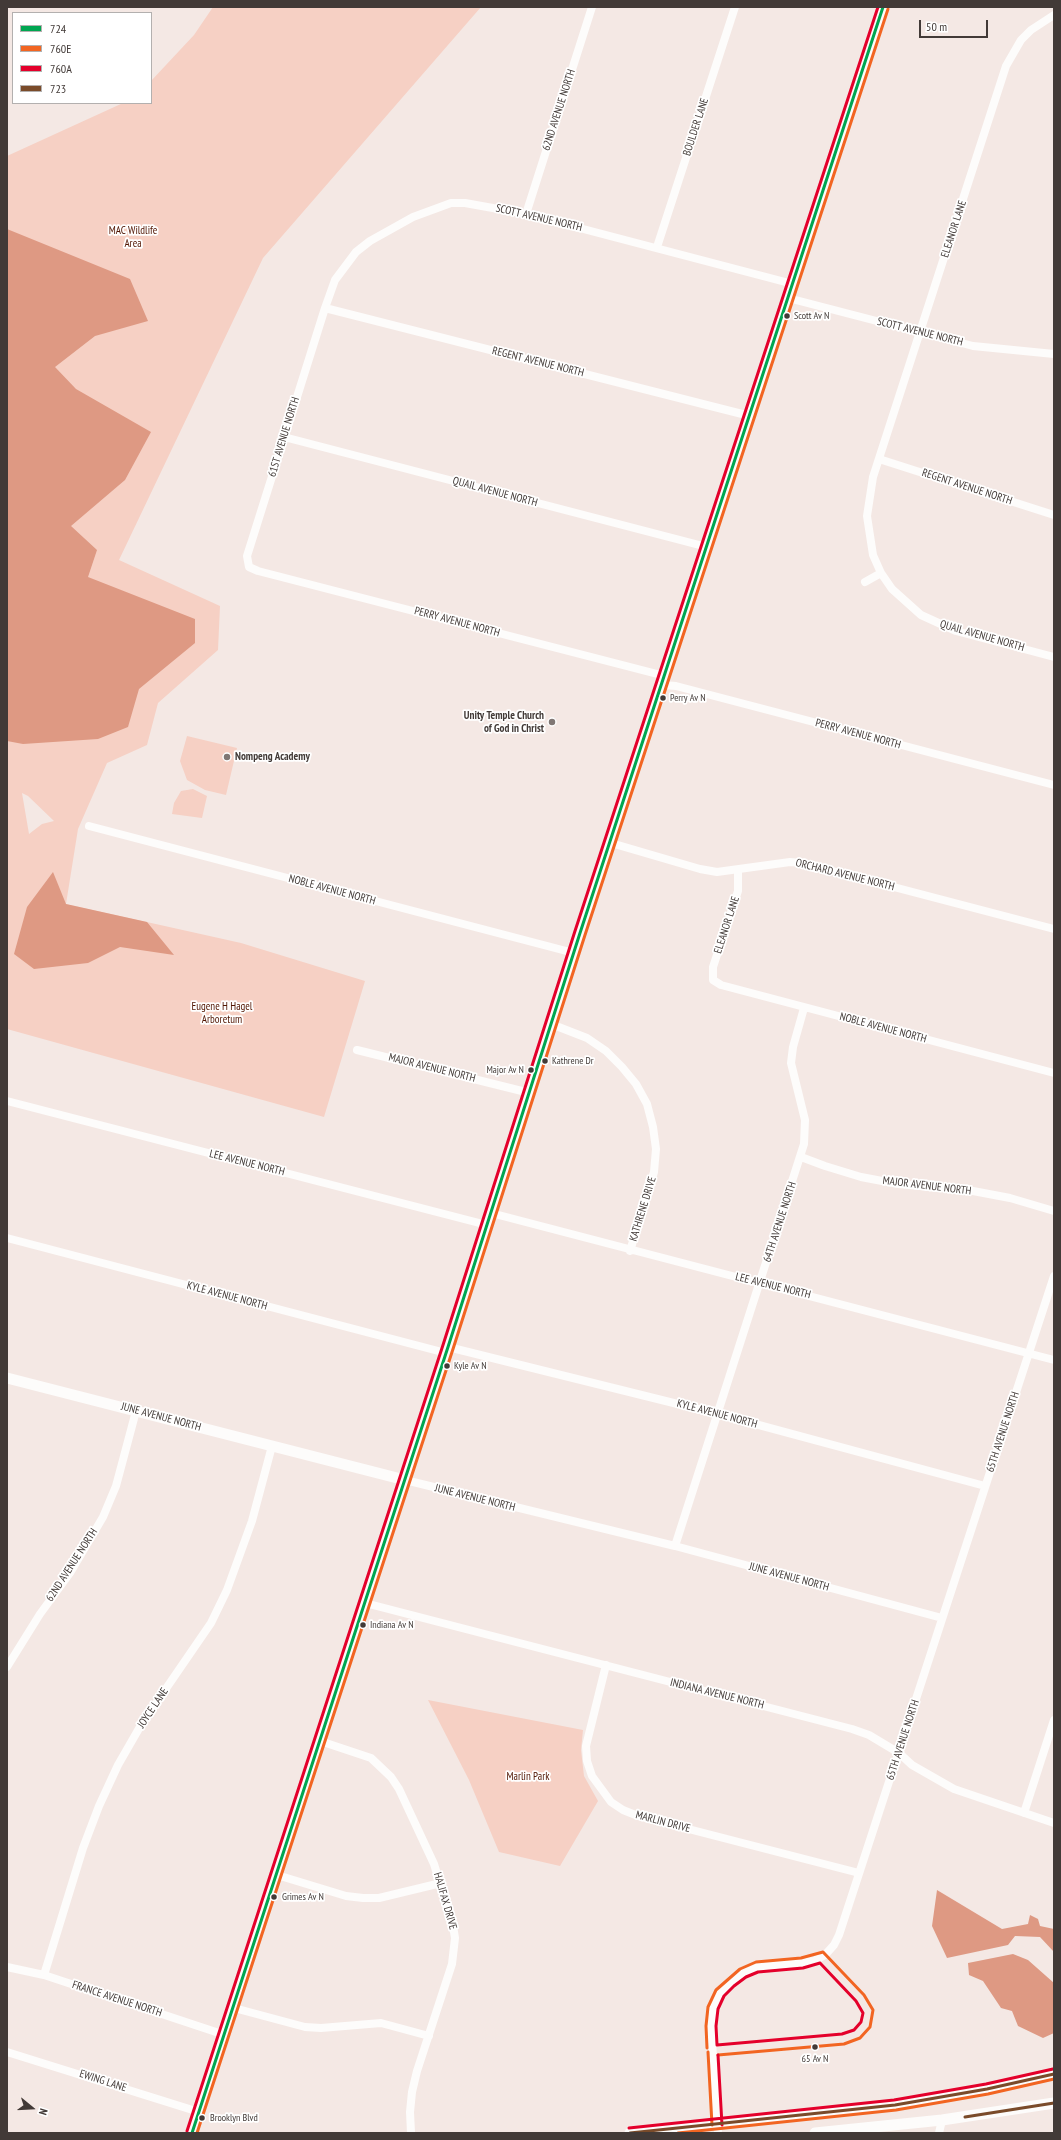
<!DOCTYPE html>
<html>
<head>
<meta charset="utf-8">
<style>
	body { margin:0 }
	#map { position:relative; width:1061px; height:2140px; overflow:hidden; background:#f4e8e4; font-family:"PT Sans Narrow",sans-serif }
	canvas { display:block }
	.frame { position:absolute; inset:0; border:8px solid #423a37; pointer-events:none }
	.legend { position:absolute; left:12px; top:12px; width:140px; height:92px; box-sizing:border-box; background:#fff; border:1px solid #b3b0af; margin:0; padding:5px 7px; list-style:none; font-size:12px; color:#423a37 }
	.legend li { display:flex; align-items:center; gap:8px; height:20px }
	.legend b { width:20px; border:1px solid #b3b0af }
	.north { position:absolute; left:12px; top:2088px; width:40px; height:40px; -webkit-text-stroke:3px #fff; paint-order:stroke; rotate:108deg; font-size:11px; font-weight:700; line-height:16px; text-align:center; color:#423a37 }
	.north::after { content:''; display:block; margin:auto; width:14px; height:18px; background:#423a37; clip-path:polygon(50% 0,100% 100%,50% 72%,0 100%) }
	.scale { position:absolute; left:919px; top:20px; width:69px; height:18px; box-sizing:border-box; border:2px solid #423a37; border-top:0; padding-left:5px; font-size:12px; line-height:14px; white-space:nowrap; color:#423a37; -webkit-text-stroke:3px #fff; paint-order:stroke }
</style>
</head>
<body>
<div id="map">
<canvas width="1061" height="2140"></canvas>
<div class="frame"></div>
<ul class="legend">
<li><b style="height:5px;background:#00a651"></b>724</li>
<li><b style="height:5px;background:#f26522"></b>760E</li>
<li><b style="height:5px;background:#e4002b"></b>760A</li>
<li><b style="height:5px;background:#7a4b2a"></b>723</li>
</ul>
<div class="north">N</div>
<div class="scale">50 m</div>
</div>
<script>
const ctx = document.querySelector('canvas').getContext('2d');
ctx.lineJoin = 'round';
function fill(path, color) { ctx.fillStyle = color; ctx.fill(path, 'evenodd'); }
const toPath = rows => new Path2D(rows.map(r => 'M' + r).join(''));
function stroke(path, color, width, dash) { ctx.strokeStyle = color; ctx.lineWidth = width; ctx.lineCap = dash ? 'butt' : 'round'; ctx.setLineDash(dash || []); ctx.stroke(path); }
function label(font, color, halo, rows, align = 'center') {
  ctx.font = font + ' "PT Sans Narrow",sans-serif'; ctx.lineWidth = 3.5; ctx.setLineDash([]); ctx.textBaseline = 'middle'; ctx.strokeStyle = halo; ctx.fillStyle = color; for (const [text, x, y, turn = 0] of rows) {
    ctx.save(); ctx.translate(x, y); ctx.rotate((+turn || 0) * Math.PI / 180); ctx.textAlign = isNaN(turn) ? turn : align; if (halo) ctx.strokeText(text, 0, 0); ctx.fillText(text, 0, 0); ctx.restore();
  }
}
const green = toPath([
	[213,7,481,7,263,258,119,560,220,606,218,650,158,703,147,745,107,763,78,829,66,904,241,943,365,981,324,1117,7,1029,7,156,123,103,151,103,151,81,194,35],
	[22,793,28,796,54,821,42,824,29,834],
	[187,736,237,748,226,795,205,790,187,780,180,761],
	[193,789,207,796,202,818,172,814,174,803,181,791],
	[428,1700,583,1730,581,1750,584,1776,598,1801,560,1866,499,1852,469,1780]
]);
const water = toPath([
	[7,229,130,279,148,321,95,336,55,367,76,389,151,432,125,480,71,526,97,550,88,577,195,619,195,643,139,689,128,727,98,739,23,744,7,741],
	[53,872,66,904,147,922,174,955,120,947,88,963,34,969,14,954,27,907],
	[937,1890,1002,1929,1028,1924,1030,1915,1038,1919,1040,1926,1054,1929,1054,1952,1040,1937,1015,1936,1008,1945,947,1958,932,1926],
	[1013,1954,1028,1960,1054,1983,1054,2033,1043,2038,1018,2026,1012,2011,1001,2008,983,1981,969,1975,968,1963]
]);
const street = toPath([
	[1054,15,1031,30,1021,40,1006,66,873,477,867,516,873,555,881,573,892,589,921,615,956,631,1054,657],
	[526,214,592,7],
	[657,247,735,7],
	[788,298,973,346,1054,354],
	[325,308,750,416],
	[284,437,707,547],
	[879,459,1054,515],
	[865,582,881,573],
	[665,676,258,571,249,567,247,556,325,308,335,280,356,252,370,241,413,217,451,203,465,203,526,214,793,284],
	[663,685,676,686,1054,785],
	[89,826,574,953],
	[611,843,700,869,717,872,790,862,802,863,1054,929],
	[738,870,738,891,713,967,713,980,721,985,1054,1073],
	[551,1024,587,1038,606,1051,622,1067,636,1084,647,1104,653,1127,656,1149,654,1172,630,1251],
	[357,1050,530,1093],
	[7,1101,487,1225],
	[801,1157,825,1166,861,1177,898,1184,973,1191,1010,1198,1054,1211],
	[491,1213,1054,1360],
	[7,1238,446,1353],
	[448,1347,718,1414,985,1486],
	[405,1480,675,1546,942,1618],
	[675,1546,804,1144,805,1120,791,1063,793,1047,804,1008],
	[365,1603,852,1729,869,1735,899,1753,912,1765,954,1789,1054,1823],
	[606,1665,586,1746,587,1761,592,1776,611,1802,623,1810,638,1816,859,1873],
	[7,1667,40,1614,70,1573,103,1517,116,1486,136,1411],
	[320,1741,371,1758,391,1777,399,1789,434,1864,453,1926,455,1938,452,1964,417,2071,412,2092,410,2112,411,2133],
	[1024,1813,1054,1720],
	[277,1875,346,1896,363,1898,379,1898,441,1883],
	[7,1967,44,1975,225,2035],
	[44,1975,83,1848,99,1806,118,1765,141,1725,211,1623,227,1590,252,1521,272,1446],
	[234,2008,305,2027,321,2028,381,2023,429,2036],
	[7,2052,199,2112],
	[718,2133,711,2026,713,2008,720,1993,731,1982,743,1973,757,1967,814,1961,825,1955,834,1945,839,1935,1054,1276],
	[939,2133,942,2120]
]);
const secondary = toPath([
	[7,1378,405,1480],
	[192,2133,448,1347,580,933,883,7],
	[630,2133,895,2105,987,2089,1054,2074],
	[815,2133,942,2120,1054,2103]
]);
const bus1 = toPath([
	[192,2133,448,1347,580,933,883,7]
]);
const bus2 = toPath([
	[707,2048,706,2026,708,2007,716,1990,740,1969,756,1962,801,1958,823,1952,864,1995,873,2010,870,2027,860,2038,844,2044,718,2055],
	[708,2052,712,2125],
	[197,2133,453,1349,585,935,888,9],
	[678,2133,896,2110,988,2094,1054,2079]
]);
const bus3 = toPath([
	[820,1963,856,2001,863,2013,861,2022,854,2030,842,2034,717,2045,716,2026,718,2009,724,1996,734,1986,746,1977,758,1972,803,1968,820,1963],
	[718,2055,722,2125],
	[629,2128,894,2100,986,2084,1053,2069],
	[187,2131,443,1345,575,931,878,7]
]);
const bus4 = toPath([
	[965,2117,1054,2103],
	[630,2133,895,2105,987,2089,1054,2074]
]);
const markers = [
	[787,316,3.5,"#423a37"],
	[663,698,3.5,"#423a37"],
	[552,722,4,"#807774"],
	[227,757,4,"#807774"],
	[545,1061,3.5,"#423a37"],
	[531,1070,3.5,"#423a37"],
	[447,1366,3.5,"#423a37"],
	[363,1625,3.5,"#423a37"],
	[274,1897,3.5,"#423a37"],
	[815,2047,3.5,"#423a37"],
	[202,2118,3.5,"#423a37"]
];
const busNames = [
	["Scott Av N",794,316],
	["Perry Av N",670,698],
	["Kathrene Dr",552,1061],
	["Major Av N",524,1070,"right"],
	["Kyle Av N",454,1366],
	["Indiana Av N",370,1625],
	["Grimes Av N",282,1897],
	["65 Av N",815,2059,"center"],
	["Brooklyn Blvd",210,2118]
];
const streetNames = [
	["62ND AVENUE NORTH",559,110,-72],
	["BOULDER LANE",696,127,-72],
	["SCOTT AVENUE NORTH",539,218,13],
	["ELEANOR LANE",954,229,-72],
	["SCOTT AVENUE NORTH",920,332,14],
	["REGENT AVENUE NORTH",538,362,14],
	["61ST AVENUE NORTH",284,437,-73],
	["REGENT AVENUE NORTH",967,487,18],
	["QUAIL AVENUE NORTH",495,492,15],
	["PERRY AVENUE NORTH",457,622,15],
	["QUAIL AVENUE NORTH",982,636,16],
	["PERRY AVENUE NORTH",858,734,15],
	["ORCHARD AVENUE NORTH",845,875,14],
	["NOBLE AVENUE NORTH",332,890,15],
	["ELEANOR LANE",727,925,-72],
	["NOBLE AVENUE NORTH",883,1028,15],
	["MAJOR AVENUE NORTH",432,1068,14],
	["LEE AVENUE NORTH",247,1163,14],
	["MAJOR AVENUE NORTH",927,1186,7],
	["KATHRENE DRIVE",643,1209,-73],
	["64TH AVENUE NORTH",780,1222,-72],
	["LEE AVENUE NORTH",773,1286,14],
	["KYLE AVENUE NORTH",227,1296,15],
	["KYLE AVENUE NORTH",717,1414,15],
	["JUNE AVENUE NORTH",161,1417,15],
	["65TH AVENUE NORTH",1003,1432,-72],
	["JUNE AVENUE NORTH",475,1498,14],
	["62ND AVENUE NORTH",72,1565,-57],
	["JUNE AVENUE NORTH",789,1577,15],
	["INDIANA AVENUE NORTH",717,1694,14],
	["JOYCE LANE",153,1708,-56],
	["65TH AVENUE NORTH",903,1740,-72],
	["MARLIN DRIVE",663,1822,15],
	["HALIFAX DRIVE",445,1901,74],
	["FRANCE AVENUE NORTH",117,1999,18],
	["EWING LANE",103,2081,18]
];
const parkNames = [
	["MAC Wildlife",133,231],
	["Area",133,244],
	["Eugene H Hagel",222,1007],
	["Arboretum",222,1020],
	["Marlin Park",528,1777]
];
const poiNames = [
	["Unity Temple Church",544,716],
	["of God in Christ",544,729],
	["Nompeng Academy",235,757,"left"]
];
fill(green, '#f6d0c4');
fill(water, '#de9983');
stroke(street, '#fdfcfb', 8);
stroke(secondary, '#fdfcfb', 11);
stroke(bus1, '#00a651', 3);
stroke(bus2, '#f26522', 3);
stroke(bus3, '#e4002b', 3);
stroke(bus4, '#7a4b2a', 3);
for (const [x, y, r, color] of markers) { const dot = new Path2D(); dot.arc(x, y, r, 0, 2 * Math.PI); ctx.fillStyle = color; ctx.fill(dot); stroke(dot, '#fff', 1.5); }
label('10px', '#423a37', '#fff', busNames, 'left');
label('11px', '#423a37', '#fff', streetNames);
label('11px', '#511502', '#fff', parkNames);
label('bold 11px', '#423a37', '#fff', poiNames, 'right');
</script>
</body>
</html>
